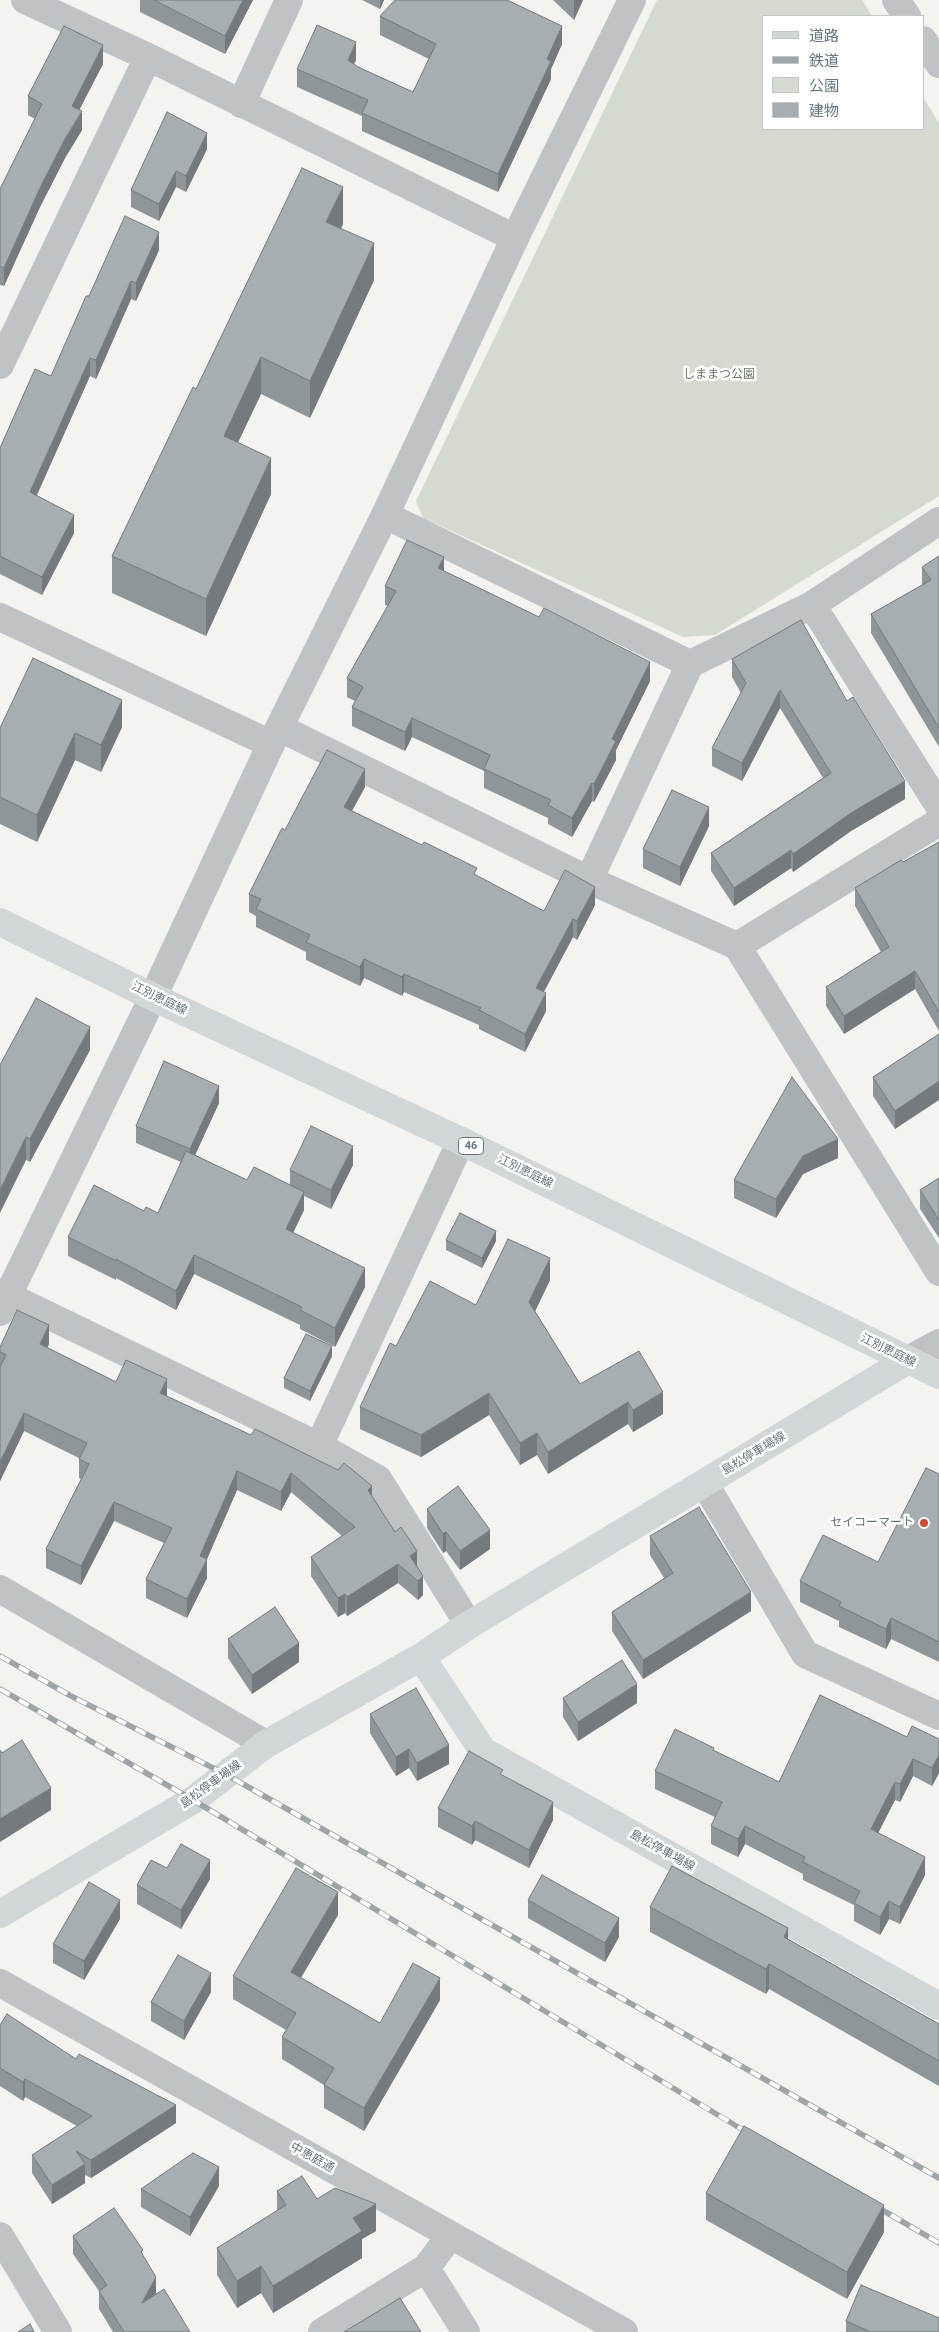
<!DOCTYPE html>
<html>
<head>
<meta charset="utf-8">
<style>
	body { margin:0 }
	#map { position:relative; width:939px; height:2332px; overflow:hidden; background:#f4f3f0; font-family:Roboto,"Noto Sans JP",sans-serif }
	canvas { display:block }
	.legend { position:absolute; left:762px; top:15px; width:162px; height:115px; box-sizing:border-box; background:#fff; border:1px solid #c1c8cc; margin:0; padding:6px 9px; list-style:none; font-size:15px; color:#64757f }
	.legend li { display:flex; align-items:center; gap:10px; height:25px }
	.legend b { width:25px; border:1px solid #c1c8cc }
</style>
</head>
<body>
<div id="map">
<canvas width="939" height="2332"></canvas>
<ul class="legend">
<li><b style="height:6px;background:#d1d6d9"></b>道路</li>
<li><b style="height:6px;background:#9ea5a9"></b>鉄道</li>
<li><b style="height:14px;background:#d5dad1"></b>公園</li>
<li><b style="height:14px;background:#a6aeb2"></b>建物</li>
</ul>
</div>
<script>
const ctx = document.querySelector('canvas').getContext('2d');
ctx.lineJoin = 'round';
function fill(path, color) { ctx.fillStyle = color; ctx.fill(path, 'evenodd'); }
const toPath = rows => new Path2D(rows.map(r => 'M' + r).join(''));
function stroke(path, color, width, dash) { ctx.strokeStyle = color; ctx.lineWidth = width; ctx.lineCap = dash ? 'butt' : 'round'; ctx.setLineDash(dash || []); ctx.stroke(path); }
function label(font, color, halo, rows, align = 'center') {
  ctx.font = font + ' Roboto,"Noto Sans JP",sans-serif'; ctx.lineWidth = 5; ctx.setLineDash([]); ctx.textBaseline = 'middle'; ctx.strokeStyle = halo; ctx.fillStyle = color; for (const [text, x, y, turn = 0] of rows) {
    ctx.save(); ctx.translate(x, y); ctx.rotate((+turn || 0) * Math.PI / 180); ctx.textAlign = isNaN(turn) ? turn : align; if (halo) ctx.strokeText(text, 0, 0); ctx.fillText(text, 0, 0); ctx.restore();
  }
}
const green = toPath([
	[657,0,862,0,872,16,763,16,763,129,923,129,923,97,939,123,939,496,715,635,683,637,423,518,416,501]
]);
const minor = toPath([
	[25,0,148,57,515,238],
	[896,0,907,16],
	[923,40,939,64],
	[241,104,289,0],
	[0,365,148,57],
	[385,515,690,664,812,605,939,521],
	[812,605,939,806],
	[0,617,271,744],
	[280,728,589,880,737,946,939,1272],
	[589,880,690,664],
	[737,946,939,822],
	[0,1292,319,1446,378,1479,469,1625],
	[0,1312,153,997],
	[908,1360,939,1343],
	[319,1446,461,1141],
	[705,1484,805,1654,939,1716],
	[0,1589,266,1744],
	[0,2236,58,2332],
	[426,2268,466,2332],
	[322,2332,426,2268,450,2236]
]);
const tertiary = toPath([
	[153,997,271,744,385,515,515,238,632,0],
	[0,1983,624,2332]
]);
const secondary = toPath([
	[421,1657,483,1751,939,2006],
	[0,1914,193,1800,266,1744,421,1657,469,1625,908,1360]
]);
const primary = toPath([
	[0,922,153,997,461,1141,939,1375]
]);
const rail = toPath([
	[0,1656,71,1696,227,1775,939,2178],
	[0,1689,193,1800,753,2136],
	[872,2204,939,2243]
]);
const wall = toPath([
	[140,0,253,0,225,54,140,12],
	[362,0,384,0,380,9],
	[553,0,583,0,574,20],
	[380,16,562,44,551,69,551,79,498,192,362,131,362,116,297,87,297,69,356,60,354,64,358,67,413,92,429,59,380,35],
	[103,64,79,110,82,130,65,158,40,207,4,286,0,285,0,189,35,119,28,115,28,96],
	[207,149,186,192,176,187,159,221,131,207,131,190],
	[343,224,341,229,374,280,310,418,261,394,238,442,271,494,206,636,112,593,112,556,196,389],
	[159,250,136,301,131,299,96,379,90,376,37,495,74,533,42,595,0,574,0,448,51,376,89,296],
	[939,556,939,747,871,633,871,614,922,585,922,567],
	[444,571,650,681,616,750,616,760,594,802,592,801,572,837,548,824,548,818,484,788,484,771,412,737,405,751,352,726,352,707,355,701,347,697,347,678,388,606,385,605,385,586],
	[732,659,847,701,905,799,851,831,793,872,791,868,734,906,711,871,711,853,823,778,780,708,742,781,712,766,712,748,741,693,732,677],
	[122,727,101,772,75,760,37,842,0,824,0,728],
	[365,787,352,811,544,911,595,905,577,940,573,937,544,992,546,1011,525,1052,479,1029,479,1025,404,992,402,996,364,978,360,986,306,960,306,952,256,927,256,916,249,912,249,894,285,830],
	[709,826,680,886,643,868,643,849],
	[939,842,939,1031,915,989,844,1034,826,1006,826,987,881,952,855,906,855,888,903,862],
	[939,1034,895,1129,873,1096,873,1077],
	[90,1050,30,1162,26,1160,0,1065],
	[219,1103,195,1155,247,1180,290,1185,290,1170,353,1165,331,1209,304,1196,304,1210,293,1232,365,1287,335,1347,300,1329,300,1325,194,1274,176,1310,116,1278,116,1280,68,1256,68,1237,144,1211,158,1213,181,1162,136,1143,136,1126],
	[838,1158,803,1174,776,1218,734,1198,734,1180],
	[939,1178,939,1238,920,1209,920,1190],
	[446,1240,496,1241,482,1268,446,1250],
	[550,1280,535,1311,580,1384,663,1414,633,1432,628,1424,548,1474,537,1455,520,1465,489,1415,421,1457,360,1429,360,1407,396,1346,476,1305],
	[49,1344,47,1348,116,1382,167,1396,372,1496,417,1566,423,1595,418,1600,398,1583,347,1616,345,1613,338,1617,311,1576,311,1557,342,1536,291,1492,281,1511,237,1490,207,1559,207,1578,187,1618,146,1598,146,1579,164,1543,114,1521,81,1585,46,1568,46,1549,81,1479,79,1478,79,1458,24,1431,0,1481,0,1347],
	[332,1356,310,1401,284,1388,284,1378],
	[939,1474,939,1662,891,1639,886,1649,839,1627,839,1621,800,1602,800,1581,878,1562],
	[427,1509,490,1549,460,1570,446,1551,443,1553,427,1528],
	[650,1536,751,1611,643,1679,612,1631,612,1612,664,1578,650,1555],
	[228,1639,299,1662,252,1694,228,1658],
	[563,1698,637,1703,578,1741,563,1717],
	[370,1714,449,1764,417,1781,409,1768,396,1776,370,1733],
	[907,1737,939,1739,939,1773,932,1786,913,1776,900,1802,895,1800,878,1833,925,1875,900,1924,889,1919,880,1935,854,1921,854,1905,803,1880,803,1874,745,1844,738,1857,711,1844,711,1826,715,1817,655,1789,655,1771,714,1751,779,1782],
	[438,1808,553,1820,529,1868,475,1840,472,1845,438,1827],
	[167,1868,210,1879,181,1929,137,1904,137,1885],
	[528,1900,619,1937,605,1962,528,1918],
	[650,1907,788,1939,939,2024,939,2086,769,1989,766,1994,650,1932],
	[338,1915,301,1978,380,2023,440,2000,364,2131,324,2108,324,2085,282,2059,282,2037,286,2030,233,1999,233,1976],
	[120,1919,84,1980,53,1963,53,1944],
	[211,1992,184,2040,151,2021,151,2002],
	[0,2025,176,2123,91,2178,85,2175,85,2183,52,2204,32,2173,32,2155,77,2126,25,2097,23,2101,0,2086],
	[219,2186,190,2236,141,2207,141,2189],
	[277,2191,317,2199,376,2231,362,2239,362,2258,273,2313,261,2293,237,2308,217,2275,217,2248,277,2211],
	[706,2193,884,2232,847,2299,706,2220],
	[73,2236,143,2256,156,2294,190,2332,113,2332,99,2309,99,2291,73,2254],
	[846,2321,939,2332,846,2332]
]);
const shadedWall = toPath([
	[243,0,253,0,225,54,225,36],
	[380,0,384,0,380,9],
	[574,0,583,0,574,20],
	[562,26,562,44,551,69,551,79,498,192,498,174,547,59],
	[356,42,356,60,348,78,348,60],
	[103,45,103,64,72,124,72,106],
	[82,111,82,130,65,158,40,207,4,286,4,268,40,188,65,139],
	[207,133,207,149,186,192,186,176],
	[176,171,176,187,159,221,159,204],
	[343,187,343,224,326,259,326,222],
	[159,232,159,250,136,301,136,283],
	[374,243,374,280,310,418,310,381],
	[131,281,131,299,96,379,96,360],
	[261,357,261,394,224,472,224,436],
	[90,358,90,376,30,510,30,492],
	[271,458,271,494,206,636,206,599],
	[74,515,74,533,42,595,42,577],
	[444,557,444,576,438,568],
	[650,662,650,681,616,750,616,760,594,802,594,784,612,739],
	[780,690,780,708,742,781,742,763],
	[122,700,122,727,101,772,101,745],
	[412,718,412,737,405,751,405,732],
	[75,733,75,760,37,842,37,815],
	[365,769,365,787,344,825,344,807],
	[905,781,905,799,851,831,793,872,793,854,851,813],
	[592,783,592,801,572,837,572,818],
	[709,807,709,826,680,886,680,867],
	[791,850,791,868,734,906,734,888],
	[595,887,595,905,577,940,577,921],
	[573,919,573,937,536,1006,536,988],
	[364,959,364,978,360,986,360,967],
	[915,971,915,989,844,1034,844,1016],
	[404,974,404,992,402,996,402,977],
	[546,993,546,1011,525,1052,525,1034],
	[90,1027,90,1050,30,1162,30,1139],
	[939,1081,939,1100,895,1129,895,1111],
	[219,1086,219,1103,190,1166,190,1149],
	[26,1137,26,1160,0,1213,0,1190],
	[838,1139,838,1158,803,1174,776,1218,776,1199,803,1156],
	[353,1146,353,1165,331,1209,331,1190],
	[304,1192,304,1210,286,1248,286,1229],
	[496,1231,496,1241,482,1268,482,1258],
	[194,1255,194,1274,176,1310,176,1291],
	[550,1258,550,1280,529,1324,529,1302],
	[365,1268,365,1287,335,1347,335,1328],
	[49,1325,49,1344,40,1363,40,1344],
	[332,1346,332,1356,310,1401,310,1391],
	[167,1379,167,1398,160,1393],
	[663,1392,663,1414,633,1432,633,1410],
	[489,1393,489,1415,421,1457,421,1435],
	[628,1402,628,1424,548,1474,548,1452],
	[24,1413,24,1431,0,1481,0,1462],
	[537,1433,537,1455,520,1465,520,1443],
	[237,1471,237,1490,207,1559,207,1578,187,1618,187,1599,200,1556],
	[291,1473,291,1492,281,1511,281,1492],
	[372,1486,372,1505,368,1490],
	[114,1502,114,1521,81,1585,81,1566],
	[490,1530,490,1549,460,1570,460,1551],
	[446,1532,446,1551,443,1553,443,1534],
	[417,1551,417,1570,410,1556],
	[398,1564,398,1583,347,1616,347,1597],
	[423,1576,423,1595,418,1600,418,1581],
	[751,1592,751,1611,643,1679,643,1660],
	[345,1594,345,1613,338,1617,338,1598],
	[891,1618,891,1639,886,1649,886,1629],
	[299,1643,299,1662,252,1694,252,1675],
	[637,1684,637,1703,578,1741,578,1722],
	[449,1745,449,1764,417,1781,417,1763],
	[409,1749,409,1768,396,1776,396,1757],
	[939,1755,939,1773,932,1786,932,1768],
	[913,1759,913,1776,900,1802,900,1784],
	[895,1782,895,1800,871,1847,871,1829],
	[51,1788,51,1810,0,1842,0,1819],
	[553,1802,553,1820,529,1868,529,1850],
	[475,1821,475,1840,472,1845,472,1826],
	[745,1826,745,1844,738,1857,738,1839],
	[925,1857,925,1875,900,1924,900,1907],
	[210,1860,210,1879,181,1929,181,1910],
	[338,1892,338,1915,291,1994,291,1972],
	[120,1900,120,1919,84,1980,84,1961],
	[889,1901,889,1919,880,1935,880,1917],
	[619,1918,619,1937,605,1962,605,1943],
	[788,1928,788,1953,784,1937],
	[769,1964,769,1989,766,1994,766,1969],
	[211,1973,211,1992,184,2040,184,2021],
	[440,1978,440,2000,364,2131,364,2108],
	[25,2079,25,2097,23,2101,23,2082],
	[176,2105,176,2123,91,2178,91,2160],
	[85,2164,85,2183,52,2204,52,2185],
	[219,2167,219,2186,190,2236,190,2217],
	[376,2204,376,2231,362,2239,362,2258,273,2313,273,2286,353,2218],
	[884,2205,884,2232,847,2299,847,2272],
	[261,2266,261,2293,237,2308,237,2281],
	[156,2277,156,2296,142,2303]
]);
const building = toPath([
	[154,0,243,0,225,36,154,0],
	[395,0,507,0,562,26,547,59,551,61,498,174,362,113,368,100,297,69,317,25,356,42,348,60,358,67,413,92,436,44,380,16,395,0],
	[64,26,103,45,72,106,82,111,65,139,40,188,4,268,0,266,0,189,42,104,28,96,64,26],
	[167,112,207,133,186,176,176,171,159,204,131,190,167,112],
	[302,168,343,187,326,222,374,243,310,381,261,357,224,436,271,458,206,599,112,556,193,387,196,389,302,168],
	[125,216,159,232,136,283,131,281,96,360,90,358,30,492,74,515,42,577,0,556,0,448,35,369,51,376,86,296,89,296,125,216],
	[407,540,444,557,438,568,539,617,544,608,650,662,612,739,616,741,594,784,592,783,572,818,548,805,551,800,484,769,490,755,412,718,405,732,352,707,363,687,347,678,396,591,385,586,407,540],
	[939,556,939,728,871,614,931,580,922,567,939,556],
	[801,620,847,701,853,697,905,781,851,813,793,854,791,850,734,888,711,853,831,773,780,690,742,763,712,748,746,683,732,659,801,620],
	[33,658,122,700,101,745,75,733,37,815,0,797,0,728,33,658],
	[327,750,365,769,344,807,422,845,424,842,477,868,474,874,544,911,565,870,595,887,577,921,573,919,536,988,546,993,525,1034,479,1010,481,1008,404,974,402,977,364,959,360,967,306,942,310,935,256,909,261,899,249,894,282,828,285,830,327,750],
	[672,790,709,807,680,867,643,849,672,790],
	[939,842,939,1012,915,971,844,1016,826,987,889,947,855,888,901,860,903,862,939,842],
	[36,998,90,1027,30,1139,26,1137,0,1190,0,1065,36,998],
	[939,1034,939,1081,895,1111,873,1077,939,1034],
	[164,1061,219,1086,190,1149,136,1126,164,1061],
	[792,1077,838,1139,803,1156,776,1199,734,1180,792,1077],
	[311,1126,353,1146,331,1190,290,1170,311,1126],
	[186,1151,247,1180,254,1167,304,1192,286,1229,365,1268,335,1328,300,1310,302,1307,194,1255,176,1291,116,1259,116,1261,68,1237,94,1185,144,1211,146,1207,158,1213,186,1151],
	[939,1178,939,1220,920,1190,939,1178],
	[460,1213,496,1231,482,1258,446,1240,460,1213],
	[508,1239,550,1258,529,1302,580,1384,639,1351,663,1392,633,1410,628,1402,548,1452,537,1433,520,1443,489,1393,421,1435,360,1407,390,1343,396,1346,430,1281,476,1305,508,1239],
	[17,1310,49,1325,40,1344,116,1382,126,1360,167,1379,160,1393,251,1435,255,1429,338,1470,344,1463,372,1486,368,1490,395,1532,401,1527,417,1551,410,1556,423,1576,418,1581,398,1564,347,1597,345,1594,338,1598,311,1557,355,1527,291,1473,281,1492,237,1471,200,1556,207,1559,187,1599,146,1579,172,1528,114,1502,81,1566,46,1549,89,1464,79,1459,87,1443,24,1413,0,1462,0,1367,6,1355,0,1352,0,1347,17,1310],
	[306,1334,332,1346,310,1391,284,1378,306,1334],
	[926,1468,939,1474,939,1642,891,1618,886,1629,839,1606,841,1602,800,1581,823,1535,878,1562,926,1468],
	[458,1486,490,1530,460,1551,446,1532,443,1534,427,1509,458,1486],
	[699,1507,751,1592,643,1660,612,1612,673,1573,650,1536,699,1507],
	[275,1607,299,1643,252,1675,228,1639,275,1607],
	[622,1660,637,1684,578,1722,563,1698,622,1660],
	[416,1688,449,1745,417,1763,409,1749,396,1757,370,1714,416,1688],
	[820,1695,907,1737,912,1726,939,1739,939,1755,932,1768,913,1759,900,1784,895,1782,871,1829,925,1857,900,1907,889,1901,880,1917,854,1903,860,1891,803,1862,805,1857,745,1826,738,1839,711,1826,722,1802,655,1771,675,1729,714,1748,713,1750,779,1782,820,1695],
	[22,1740,51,1788,0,1819,0,1750,2,1753,22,1740],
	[469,1751,503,1770,500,1774,553,1802,529,1850,475,1821,472,1826,438,1808,469,1751],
	[181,1844,210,1860,181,1910,137,1885,151,1860,167,1868,181,1844],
	[672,1866,788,1928,784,1937,939,2024,939,2061,769,1964,766,1969,650,1907,672,1866],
	[296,1868,338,1892,291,1972,380,2023,413,1963,440,1978,364,2108,324,2085,334,2068,282,2037,296,2013,233,1976,296,1868],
	[542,1875,619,1918,605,1943,528,1900,542,1875],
	[89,1882,120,1900,84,1961,53,1944,89,1882],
	[178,1955,211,1973,184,2021,151,2002,178,1955],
	[7,2014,76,2059,79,2054,176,2105,91,2160,76,2151,85,2164,52,2185,32,2155,92,2116,25,2079,23,2082,0,2068,0,2025,7,2014],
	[744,2126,884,2205,847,2272,706,2193,744,2126],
	[193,2153,219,2167,190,2217,141,2189,193,2153],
	[302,2176,317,2199,335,2188,376,2204,353,2218,362,2231,273,2286,261,2266,237,2281,217,2248,286,2205,277,2191,302,2176],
	[114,2208,143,2250,141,2252,156,2277,142,2303,164,2289,190,2332,124,2332,99,2291,107,2285,73,2236,114,2208],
	[861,2285,939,2318,939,2332,869,2332,869,2331,846,2321,861,2285],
	[400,2298,421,2332,344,2332,400,2298],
	[30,2324,34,2332,18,2332,30,2324]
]);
const markers = [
	[924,1523,5,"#d7492c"]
];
const shields = [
	[471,1146,25]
];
const shieldNames = [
	["46",471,1146]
];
const parkNames = [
	["しままつ公園",719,375]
];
const streetNames = [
	["江別恵庭線",159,999,26],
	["江別恵庭線",525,1172,26],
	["江別恵庭線",888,1351,26],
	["島松停車場線",754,1454,-31],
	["島松停車場線",211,1785,-36],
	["島松停車場線",662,1851,29],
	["中恵庭通",312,2158,29]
];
const poiNames = [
	["セイコーマート",914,1523]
];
fill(green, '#d5dad1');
stroke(minor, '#bfc3c6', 28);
stroke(tertiary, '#bfc3c6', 28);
stroke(secondary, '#d1d6d9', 28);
stroke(primary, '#d1d6d9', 28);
stroke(rail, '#9ea5a9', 5.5);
stroke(rail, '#fff', 4, [11]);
fill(wall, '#8f9699');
fill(shadedWall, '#747a7d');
fill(building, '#a6aeb2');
stroke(building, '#747a7d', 1);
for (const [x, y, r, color] of markers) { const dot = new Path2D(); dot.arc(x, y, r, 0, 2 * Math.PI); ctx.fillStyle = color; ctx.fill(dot); stroke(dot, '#fff', 2); }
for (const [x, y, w] of shields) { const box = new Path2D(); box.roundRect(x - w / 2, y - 8.5, w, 17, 4); ctx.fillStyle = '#fff'; ctx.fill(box); stroke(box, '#64757f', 1); }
label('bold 11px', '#64757f', null, shieldNames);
label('12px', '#687763', '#fff', parkNames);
label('12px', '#64757f', '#fff', streetNames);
label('12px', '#64757f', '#fff', poiNames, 'right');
</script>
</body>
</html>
